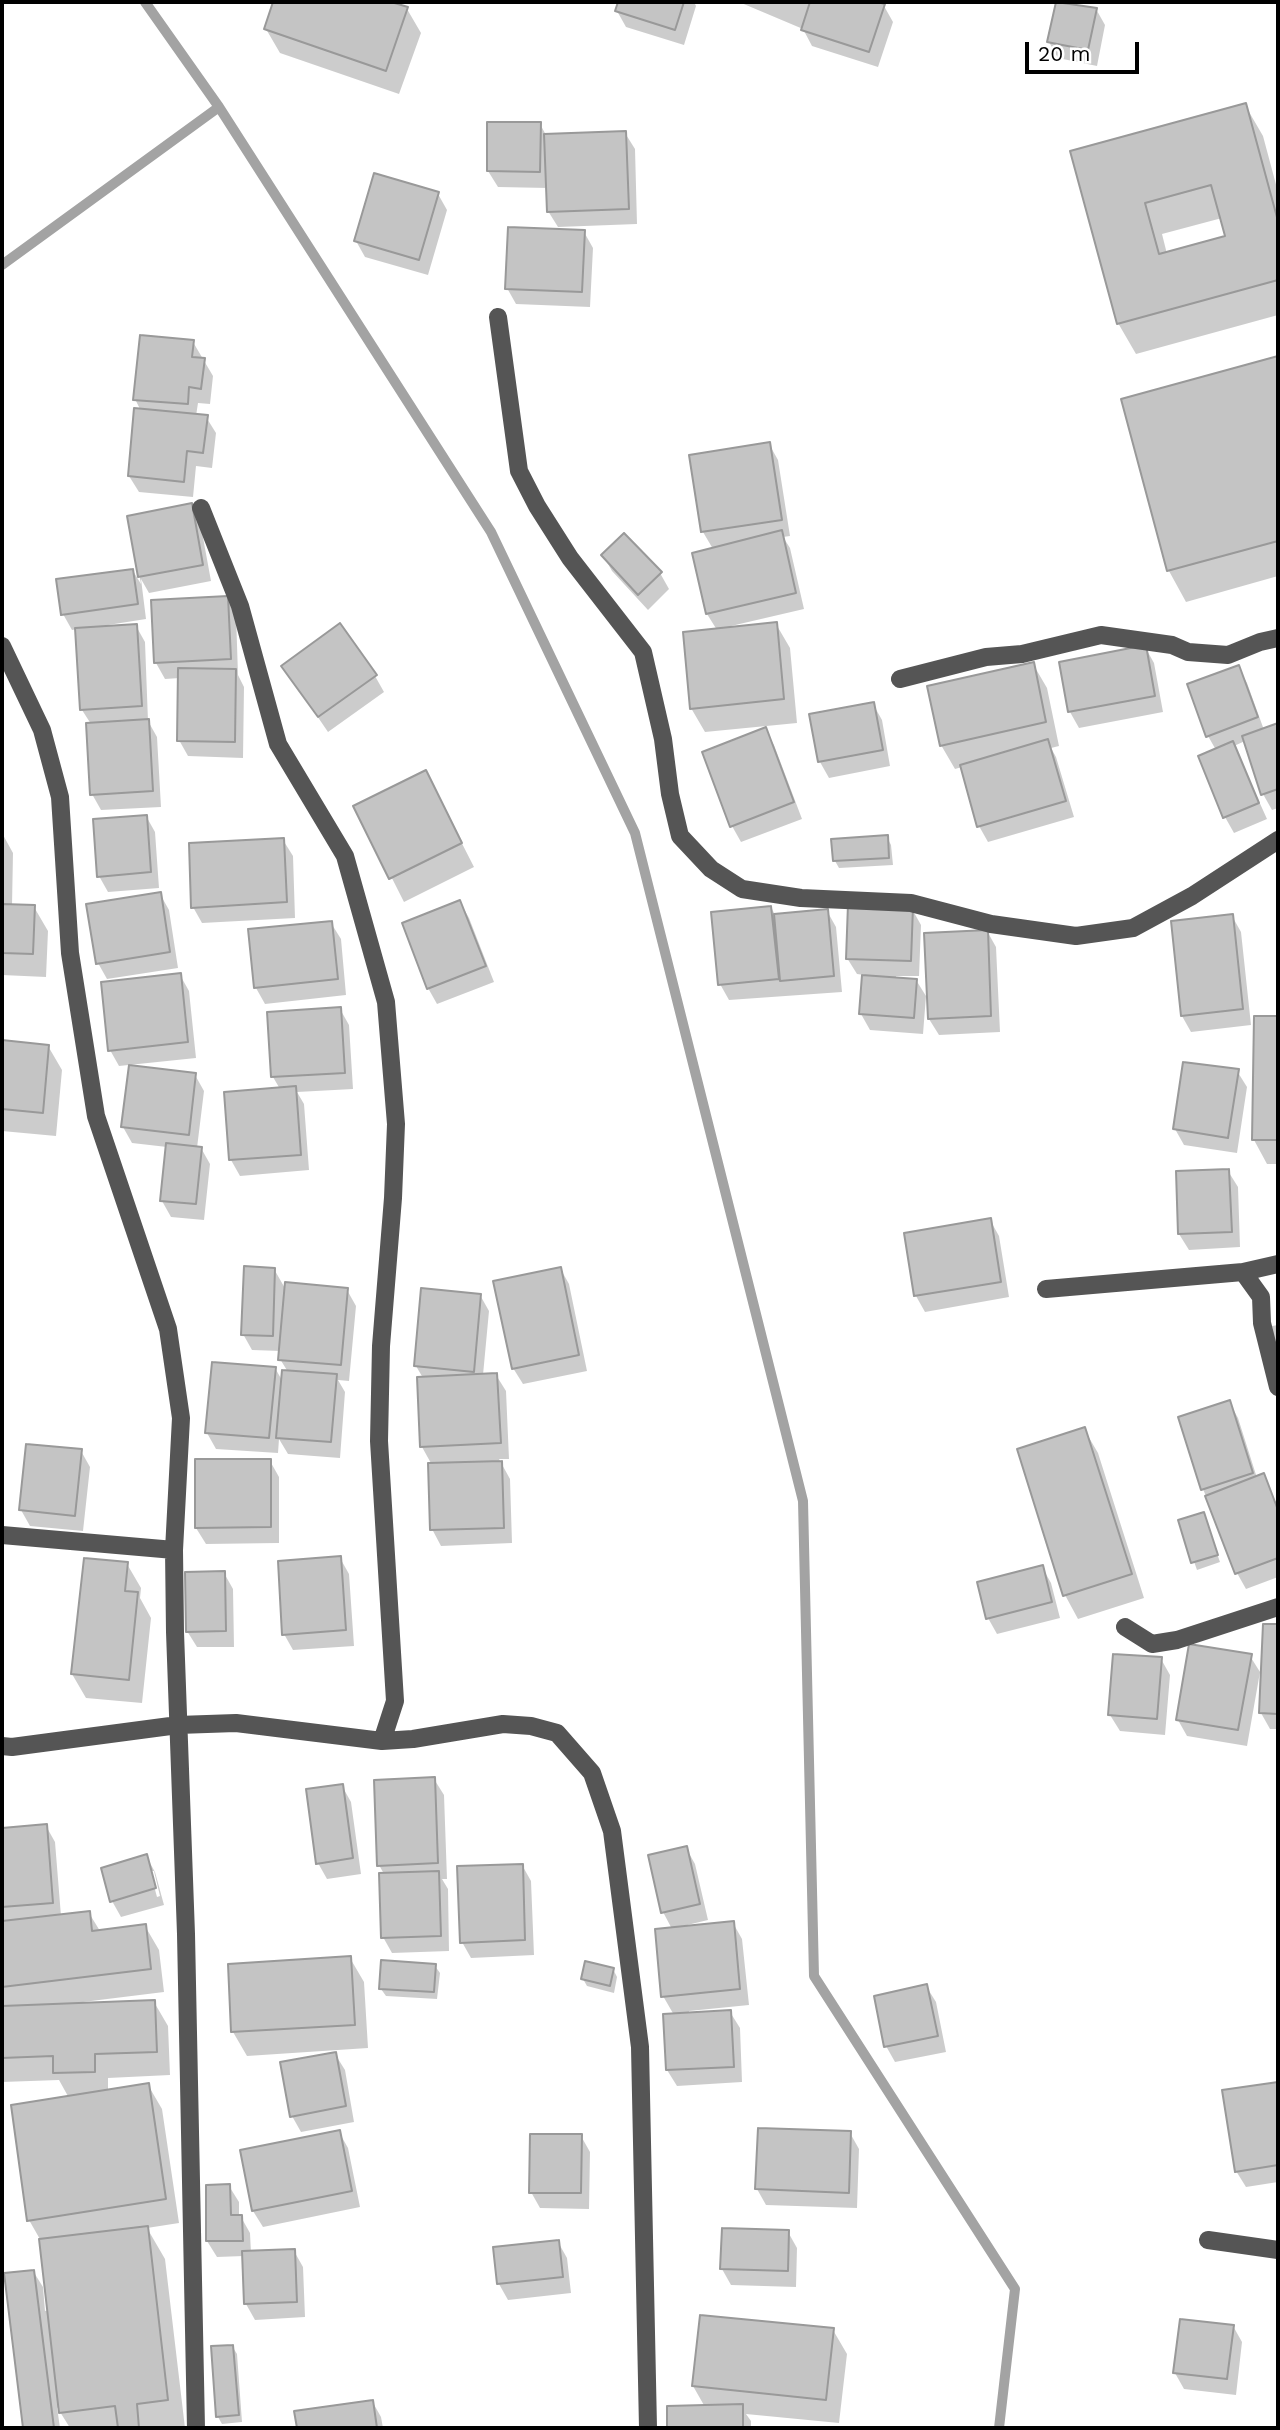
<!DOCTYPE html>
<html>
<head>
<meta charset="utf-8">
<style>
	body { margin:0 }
	#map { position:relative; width:1280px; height:2430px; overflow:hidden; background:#fff; font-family:"Work Sans",sans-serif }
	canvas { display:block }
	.frame { position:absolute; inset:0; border:4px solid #000; pointer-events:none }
	.scale { position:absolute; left:1025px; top:42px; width:114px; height:32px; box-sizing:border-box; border:4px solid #000; border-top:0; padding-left:9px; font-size:21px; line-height:24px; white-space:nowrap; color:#000; -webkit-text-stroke:5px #fff; paint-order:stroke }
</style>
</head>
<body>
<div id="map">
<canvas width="1280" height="2430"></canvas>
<div class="frame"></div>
<div class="scale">20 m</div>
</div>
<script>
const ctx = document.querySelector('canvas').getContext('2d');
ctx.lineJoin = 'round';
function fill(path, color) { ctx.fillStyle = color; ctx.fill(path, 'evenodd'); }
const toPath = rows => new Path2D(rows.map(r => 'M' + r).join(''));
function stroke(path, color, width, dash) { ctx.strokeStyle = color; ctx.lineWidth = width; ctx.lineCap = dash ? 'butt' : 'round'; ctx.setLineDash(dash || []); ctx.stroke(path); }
const shadow = toPath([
	[275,2,386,2,407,9,421,33,399,94,280,53,266,29],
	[620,2,694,2,696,6,684,45,626,27,617,11],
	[739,2,871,2,884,6,893,22,878,67,812,46,803,29],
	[1058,2,1096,9,1105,25,1097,66,1058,58,1049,42],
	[1245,105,1263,136,1278,192,1278,315,1136,354,1118,323,1072,152],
	[1222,218,1227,237,1167,254,1162,234],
	[540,124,546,135,625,133,635,149,637,224,558,227,548,211,548,188,498,187,488,171],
	[438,194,447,210,428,275,365,257,356,241],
	[584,232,593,248,590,307,516,304,507,288],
	[193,342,213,376,210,404,198,403,196,416,206,417,216,433,212,468,196,466,193,497,139,492,129,476,141,411,135,399],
	[1278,357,1278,576,1186,602,1169,571,1123,400],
	[769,444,778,460,790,536,783,537,790,548,804,609,731,626,731,629,776,624,790,648,797,723,705,732,691,708,717,630,707,614,713,549,703,532,691,456],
	[191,505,200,521,211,581,149,593,141,579,146,619,108,625,108,628,136,626,145,642,148,721,157,737,161,807,101,810,92,794,91,724,82,710,77,629,72,630,63,614,133,571,141,584,129,517],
	[603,555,660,573,669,589,648,610,612,571],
	[227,598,236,614,238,675,244,687,243,758,188,756,179,740,180,678,165,679,156,663],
	[1145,647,1154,663,1163,712,1079,728,1070,712],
	[1033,664,1047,688,1059,746,1051,748,1056,757,1074,817,988,842,979,826,962,767,955,769,941,745],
	[283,666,375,676,384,692,328,732],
	[1238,667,1247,683,1264,730,1278,725,1278,808,1272,810,1263,794,1245,741,1234,746,1267,819,1234,833,1225,817,1200,757,1216,750,1208,736],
	[873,704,882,720,890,766,829,778,820,762,811,716],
	[765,729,774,745,802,819,741,842,732,826],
	[426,773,474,867,404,902,356,807],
	[146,816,155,832,159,888,108,892,99,876],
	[2,833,13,853,12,906,34,907,48,931,46,977,2,975],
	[887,837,891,845,893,865,839,868,835,861],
	[283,840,293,856,295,918,202,923,193,907],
	[160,894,169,910,178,968,107,979,98,963],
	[460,902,469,918,494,982,437,1004,428,988],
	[771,907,775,915,827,911,836,927,842,992,729,1000,720,984],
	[912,909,921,925,919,976,896,976,896,979,916,980,926,996,923,1034,870,1030,861,1014,864,975,857,974,847,958],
	[1232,916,1241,932,1251,1025,1191,1032,1182,1016],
	[331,923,341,939,346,995,265,1004,256,988],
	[987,931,996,947,1000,1032,939,1035,929,1019],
	[180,975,189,991,196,1058,119,1066,110,1050],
	[340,1009,349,1025,353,1089,297,1092,304,1104,309,1170,240,1176,231,1160,226,1094,280,1089,273,1077,269,1013],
	[1255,1018,1278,1018,1278,1164,1267,1164,1254,1140],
	[2,1042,48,1046,62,1070,56,1136,2,1131],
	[1237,1071,1247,1087,1237,1153,1184,1145,1175,1129],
	[195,1075,204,1091,197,1148,201,1148,210,1164,204,1220,171,1217,162,1201,167,1147,132,1143,123,1127],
	[1228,1171,1238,1187,1240,1247,1189,1250,1179,1234],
	[990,1220,999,1236,1009,1297,925,1312,916,1296,906,1235],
	[560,1268,569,1284,587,1371,523,1384,513,1368],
	[274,1269,286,1290,347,1290,356,1306,349,1381,338,1380,345,1392,340,1458,288,1454,279,1439,278,1453,216,1449,207,1433,275,1368,283,1382,288,1372,280,1359,281,1351,252,1350,243,1334],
	[480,1295,489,1311,483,1375,496,1375,506,1391,509,1459,499,1459,510,1479,512,1543,441,1546,432,1529,432,1465,422,1447,423,1378,416,1366],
	[1278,1325,1278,1368,1272,1326],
	[1229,1402,1238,1418,1257,1478,1263,1475,1278,1507,1278,1577,1246,1589,1237,1573,1203,1489],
	[1084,1429,1098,1453,1144,1598,1078,1619,1065,1595],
	[81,1451,90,1467,83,1531,30,1526,21,1510],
	[270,1461,279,1477,279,1543,206,1544,196,1528],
	[1203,1514,1220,1562,1197,1570,1180,1522],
	[340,1558,349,1574,354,1646,293,1650,284,1634],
	[127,1564,141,1588,140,1598,151,1618,142,1703,86,1698,72,1674],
	[1042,1567,1051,1583,1060,1618,997,1634,988,1618],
	[224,1573,233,1589,234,1647,197,1647,187,1631],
	[1265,1625,1278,1626,1278,1729,1270,1729,1261,1713],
	[1250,1656,1260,1672,1247,1746,1187,1736,1178,1720],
	[1161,1659,1170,1675,1165,1735,1120,1731,1110,1715],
	[434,1779,444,1795,447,1879,442,1879,448,1889,449,1951,392,1953,383,1937,384,1874,379,1865],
	[342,1786,351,1802,361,1874,327,1879,318,1863],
	[46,1826,55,1842,61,1916,89,1913,100,1931,145,1926,159,1950,164,1992,83,2002,83,2005,154,2002,168,2026,170,2075,108,2078,108,2092,148,2085,162,2109,179,2223,147,2228,165,2259,185,2428,70,2428,57,2407,60,2428,24,2428,6,2275,33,2271,43,2287,45,2311,49,2310,41,2241,29,2220,69,2098,59,2080,2,2082,2,1830],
	[686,1848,695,1864,708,1920,683,1926,683,1928,733,1923,742,1939,749,2005,689,2011,689,2014,730,2012,740,2028,742,2082,677,2086,667,2070,674,2015,663,1996,672,1929,663,1912],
	[146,1856,155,1872,164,1905,121,1917,112,1901],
	[150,1871,154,1871,160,1896,157,1897],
	[522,1865,531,1881,534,1955,471,1958,462,1942],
	[350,1958,364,1982,368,2048,247,2056,233,2032],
	[435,1966,440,1973,437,1999,386,1996,381,1989],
	[613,1969,617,1977,614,1993,587,1986,583,1979],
	[926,1986,936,2002,946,2052,895,2062,886,2046],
	[335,2054,345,2070,354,2122,301,2132,292,2116],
	[1278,2083,1278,2182,1246,2187,1236,2171,1224,2091],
	[339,2132,348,2148,360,2207,263,2227,253,2211,242,2151],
	[850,2133,859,2149,857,2208,766,2205,757,2189],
	[581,2136,590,2152,589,2209,540,2208,531,2192],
	[229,2186,239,2202,239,2217,241,2217,250,2233,251,2253,294,2251,303,2267,305,2317,255,2320,246,2304,244,2256,217,2257,207,2241],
	[788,2232,797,2248,796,2287,731,2285,722,2269],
	[558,2242,567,2258,571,2293,508,2300,499,2284,495,2249],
	[1233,2326,1242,2342,1236,2395,1184,2389,1175,2373],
	[833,2330,847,2354,839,2423,746,2414,751,2421,751,2428,669,2428,668,2408,705,2407,693,2386],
	[232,2346,237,2354,242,2422,222,2424,218,2417,212,2348],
	[372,2401,381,2417,383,2428,298,2428,296,2413]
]);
const stream = toPath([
	[145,2,219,107,491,532,635,833,803,1501,814,1976,1015,2289,999,2428],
	[2,265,219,107]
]);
const building = toPath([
	[273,2,391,2,408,7,386,71,264,29,273,2],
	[618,2,684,2,675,30,615,11,618,2],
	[810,2,877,2,885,4,869,52,801,30,810,2],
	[1056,2,1097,8,1088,50,1047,42,1056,2],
	[1246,103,1278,221,1278,280,1117,324,1070,151,1246,103],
	[1211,185,1225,236,1159,254,1145,203,1211,185],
	[487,122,541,122,540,172,487,171,487,122],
	[626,131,629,209,547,212,544,134,626,131],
	[374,173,439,192,419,260,354,241,374,173],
	[508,227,585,230,582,292,505,289,508,227],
	[140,335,194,340,192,357,205,358,201,389,189,387,188,404,133,400,140,335],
	[1278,356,1278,541,1167,571,1121,399,1278,356],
	[134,408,208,415,203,453,187,451,184,482,128,476,134,408],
	[770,442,782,520,701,532,689,455,770,442],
	[192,503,203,565,138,577,127,516,192,503],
	[782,530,796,593,706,614,692,553,782,530],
	[624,533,662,572,638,595,601,555,624,533],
	[133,569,138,604,61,615,56,579,133,569],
	[228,596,231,659,154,663,151,600,228,596],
	[777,622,784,699,690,709,683,632,777,622],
	[340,623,377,675,318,717,281,666,340,623],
	[137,624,142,706,80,710,75,628,137,624],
	[1146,645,1155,696,1068,712,1059,662,1146,645],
	[1034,662,1046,722,940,746,927,686,1034,662],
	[1239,665,1258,717,1206,737,1187,684,1239,665],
	[178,668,236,669,235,742,177,741,178,668],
	[874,702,883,750,818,762,809,714,874,702],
	[149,719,153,791,90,795,86,723,149,719],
	[1278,723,1278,789,1261,795,1242,736,1278,723],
	[766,727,794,802,730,827,702,752,766,727],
	[1048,739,1066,801,977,827,960,765,1048,739],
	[1233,741,1259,803,1223,818,1198,756,1233,741],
	[426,770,462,843,389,879,353,806,426,770],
	[147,815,151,872,97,877,93,819,147,815],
	[888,835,889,858,833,861,831,839,888,835],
	[284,838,287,902,191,908,189,843,284,838],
	[161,892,170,952,96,964,86,904,161,892],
	[460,900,486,966,427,989,402,923,460,900],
	[2,904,35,905,33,954,2,953,2,904],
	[848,904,913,907,911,961,846,959,848,904],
	[771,906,779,979,718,985,711,912,771,906],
	[828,909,834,976,780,981,774,914,828,909],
	[1233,914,1243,1009,1181,1016,1171,921,1233,914],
	[332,921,338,979,254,988,248,929,332,921],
	[988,930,991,1016,928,1019,924,933,988,930],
	[181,973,188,1042,108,1051,101,982,181,973],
	[862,975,917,979,914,1018,859,1014,862,975],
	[341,1007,345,1073,271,1077,267,1012,341,1007],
	[1254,1016,1278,1016,1278,1140,1252,1140,1254,1016],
	[2,1040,49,1045,43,1113,2,1109,2,1040],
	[1183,1062,1239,1069,1228,1138,1173,1129,1183,1062],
	[129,1065,196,1073,189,1135,121,1127,129,1065],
	[296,1086,301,1155,229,1160,224,1092,296,1086],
	[166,1143,202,1147,196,1204,160,1201,166,1143],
	[1229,1169,1232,1232,1178,1234,1176,1171,1229,1169],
	[991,1218,1001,1282,914,1296,904,1233,991,1218],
	[244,1266,275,1268,273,1336,241,1335,244,1266],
	[561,1267,579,1355,512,1369,493,1281,561,1267],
	[285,1282,348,1288,341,1365,278,1360,285,1282],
	[421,1288,481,1294,474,1372,414,1366,421,1288],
	[212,1362,276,1367,269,1438,205,1433,212,1362],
	[282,1370,337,1374,331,1442,276,1438,282,1370],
	[497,1373,501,1443,420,1447,417,1377,497,1373],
	[1230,1400,1253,1473,1201,1490,1178,1417,1230,1400],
	[1085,1427,1132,1574,1063,1596,1017,1449,1085,1427],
	[26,1444,82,1449,75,1516,19,1510,26,1444],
	[195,1459,271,1459,271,1527,195,1528,195,1459],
	[502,1461,504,1528,430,1530,428,1463,502,1461],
	[1264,1473,1278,1510,1278,1558,1235,1574,1205,1496,1264,1473],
	[1204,1512,1218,1555,1191,1563,1178,1520,1204,1512],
	[341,1556,346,1630,282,1635,278,1561,341,1556],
	[84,1558,128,1562,125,1591,138,1592,129,1680,71,1674,84,1558],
	[1043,1565,1052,1602,986,1619,977,1582,1043,1565],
	[225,1571,226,1631,186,1632,185,1572,225,1571],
	[1263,1624,1278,1624,1278,1714,1259,1713,1263,1624],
	[1189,1644,1252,1654,1238,1730,1176,1720,1189,1644],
	[1113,1654,1162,1657,1157,1719,1108,1715,1113,1654],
	[435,1777,438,1863,377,1866,374,1780,435,1777],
	[343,1784,353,1858,316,1864,306,1789,343,1784],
	[47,1824,53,1903,2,1907,2,1828,47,1824],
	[687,1846,700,1904,661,1913,648,1855,687,1846],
	[147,1854,156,1888,110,1902,101,1868,147,1854],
	[523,1864,525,1940,460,1943,457,1866,523,1864],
	[439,1871,441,1936,381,1938,379,1873,439,1871],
	[90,1911,92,1931,146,1924,151,1969,2,1987,2,1921,90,1911],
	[734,1921,740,1989,661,1997,655,1929,734,1921],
	[351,1956,355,2025,231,2032,228,1964,351,1956],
	[381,1960,436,1964,434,1992,379,1989,381,1960],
	[585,1961,614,1968,610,1986,581,1979,585,1961],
	[927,1984,938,2036,884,2047,874,1996,927,1984],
	[155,2000,157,2052,95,2054,95,2072,53,2073,53,2056,2,2058,2,2006,155,2000],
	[731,2010,734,2067,666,2070,663,2014,731,2010],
	[336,2052,346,2106,290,2117,280,2062,336,2052],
	[1278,2082,1278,2165,1235,2172,1222,2090,1278,2082],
	[149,2083,166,2199,27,2221,11,2105,149,2083],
	[758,2128,851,2131,849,2193,755,2189,758,2128],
	[340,2130,352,2191,252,2211,240,2150,340,2130],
	[530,2134,582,2134,581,2193,529,2193,530,2134],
	[230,2184,231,2215,242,2215,243,2241,206,2241,206,2185,230,2184],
	[148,2226,168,2400,137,2404,139,2428,118,2428,115,2406,59,2413,39,2239,148,2226],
	[722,2228,789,2230,788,2271,720,2269,722,2228],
	[559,2240,563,2277,497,2284,493,2247,559,2240],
	[295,2249,297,2302,244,2304,242,2251,295,2249],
	[34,2270,54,2428,23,2428,4,2273,34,2270],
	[700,2315,834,2328,826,2400,692,2386,700,2315],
	[1180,2319,1234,2325,1227,2379,1173,2373,1180,2319],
	[233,2345,239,2415,216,2417,211,2346,233,2345],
	[373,2400,377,2428,297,2428,294,2411,373,2400],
	[743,2404,743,2428,667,2428,667,2406,743,2404]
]);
const minor = toPath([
	[498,317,519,471,537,506,570,558,643,652,663,739,670,794,680,836,711,869,742,889,801,898,911,903,991,924,1076,936,1133,928,1192,896,1278,840],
	[201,508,240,606,278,744,345,856,386,1002,396,1124,393,1198,381,1346,379,1441,395,1701,382,1741],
	[2,646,42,730,60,797,70,953,96,1116,168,1329,181,1418,174,1550,175,1632,186,1934,196,2428],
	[900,679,986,657,1022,654,1101,635,1172,645,1188,652,1228,655,1260,642,1278,638],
	[1243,1272,1278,1264],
	[1046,1289,1243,1272,1261,1297,1262,1323,1278,1387],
	[2,1535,174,1550],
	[1125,1627,1152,1644,1177,1640,1278,1607],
	[2,1746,12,1747,178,1725,236,1723,382,1741,413,1739,503,1724,531,1726,557,1733,592,1773,612,1831,640,2047,648,2428],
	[1208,2240,1278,2250]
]);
fill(shadow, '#0003');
stroke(stream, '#a3a3a3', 10);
fill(building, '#c4c4c4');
stroke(building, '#999', 2);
stroke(minor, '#555', 18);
</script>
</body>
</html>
